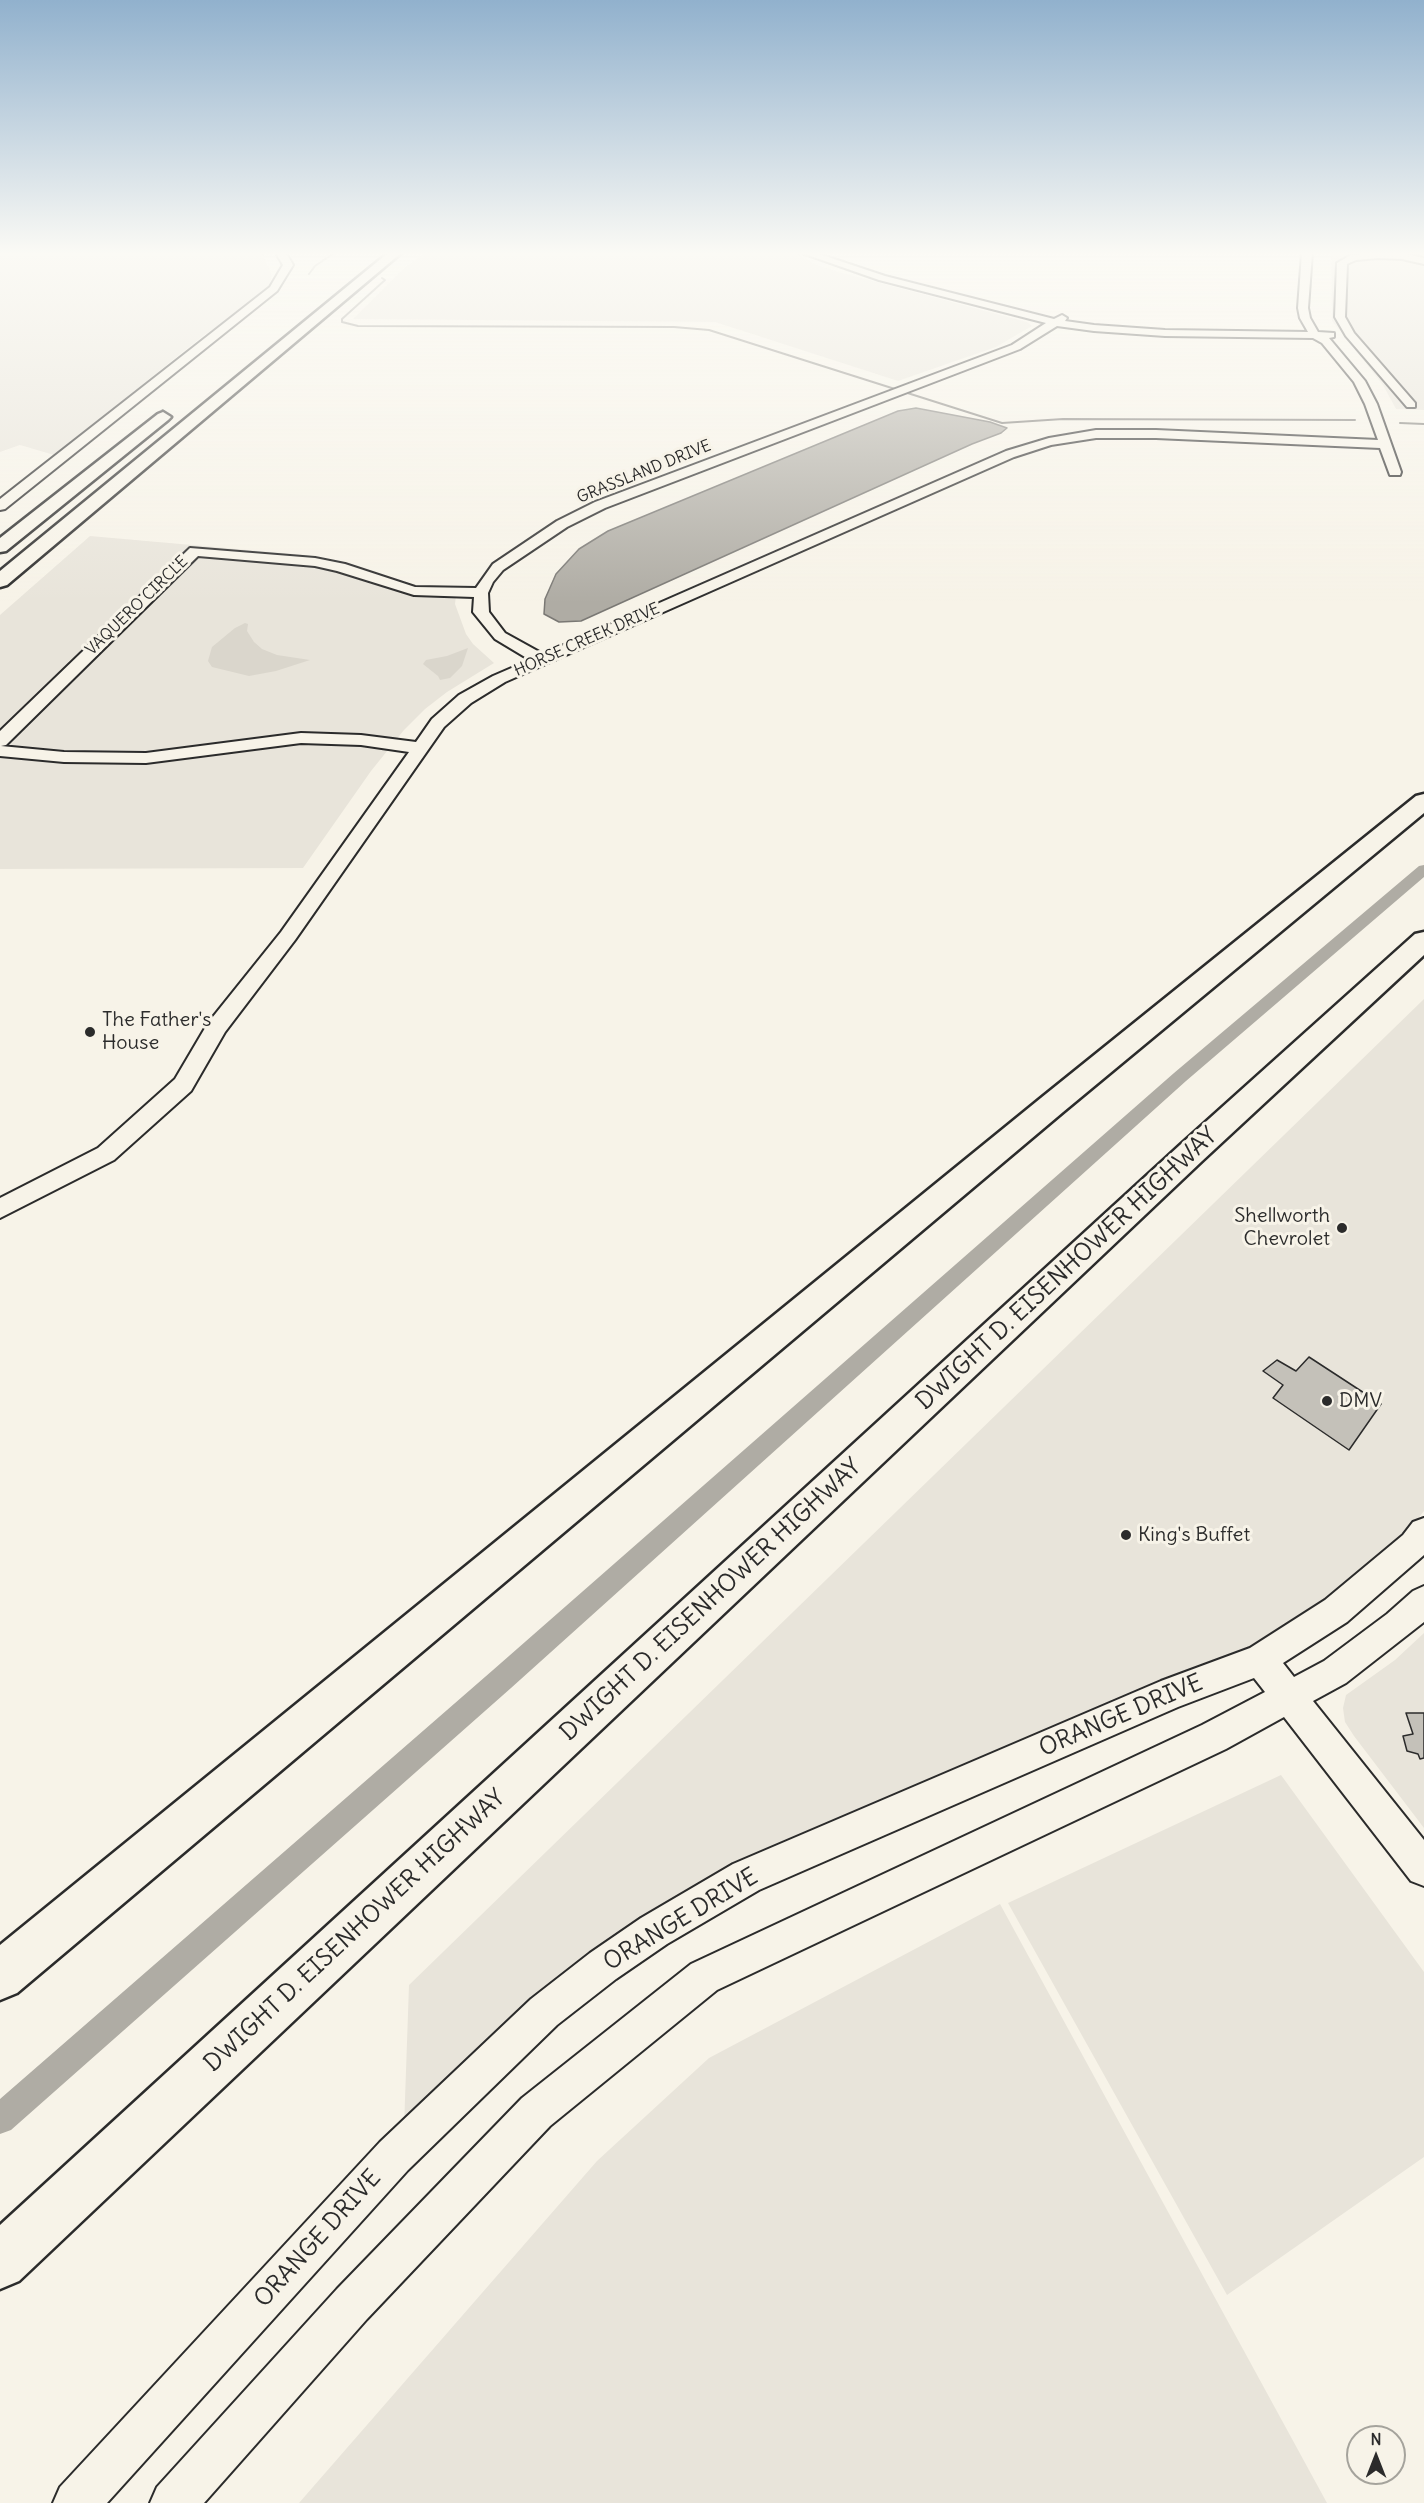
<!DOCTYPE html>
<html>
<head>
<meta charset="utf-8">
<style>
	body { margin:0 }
	#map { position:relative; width:1424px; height:2503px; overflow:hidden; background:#f7f3e8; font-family:Delius,sans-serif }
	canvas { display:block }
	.north { position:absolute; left:1346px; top:2425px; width:60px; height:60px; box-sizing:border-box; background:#f7f3e8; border:2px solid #a5a39c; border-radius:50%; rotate:0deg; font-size:16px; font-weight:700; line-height:24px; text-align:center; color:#2b2b2b }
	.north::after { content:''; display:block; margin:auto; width:21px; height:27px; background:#2b2b2b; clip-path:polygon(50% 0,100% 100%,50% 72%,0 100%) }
</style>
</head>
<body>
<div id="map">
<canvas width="1424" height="2503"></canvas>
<div class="north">N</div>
</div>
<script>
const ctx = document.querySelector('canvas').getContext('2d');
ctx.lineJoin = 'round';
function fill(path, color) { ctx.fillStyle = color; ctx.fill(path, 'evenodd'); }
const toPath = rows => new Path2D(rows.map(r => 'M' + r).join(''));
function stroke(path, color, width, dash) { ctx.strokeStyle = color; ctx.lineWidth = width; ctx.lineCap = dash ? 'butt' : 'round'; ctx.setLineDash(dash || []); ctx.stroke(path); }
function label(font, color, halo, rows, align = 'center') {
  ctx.font = font + ' Delius,sans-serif'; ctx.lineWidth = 6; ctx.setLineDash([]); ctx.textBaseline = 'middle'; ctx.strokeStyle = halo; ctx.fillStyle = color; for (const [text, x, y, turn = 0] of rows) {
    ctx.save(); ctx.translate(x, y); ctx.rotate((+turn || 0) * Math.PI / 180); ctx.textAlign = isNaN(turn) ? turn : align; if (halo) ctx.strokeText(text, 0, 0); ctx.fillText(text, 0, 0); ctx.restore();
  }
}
const built = toPath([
	[0,253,262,253,272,275,270,285,256,300,203,336,54,455,20,445,0,452],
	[425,253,796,253,814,264,839,272,1027,322,1032,326,996,347,898,381,715,322,353,319,404,268],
	[1331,253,1424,254,1424,410,1396,409,1383,385,1332,321],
	[90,536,305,555,348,563,404,583,431,588,457,587,455,604,466,634,473,644,494,663,447,692,425,709,404,730,371,771,303,868,0,869,0,615],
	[1424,999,1424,1511,1413,1525,1330,1604,1263,1647,761,1868,404,2128,409,1985],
	[1424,1633,1424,1828,1354,1736,1345,1722,1343,1708,1346,1695,1395,1660],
	[1281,1775,1424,1972,1424,2157,1227,2295,1008,1903],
	[1000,1904,1327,2503,299,2503,597,2161,709,2058]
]);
const green = toPath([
	[245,623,248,624,247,631,254,642,262,649,277,655,310,660,276,671,249,676,212,667,208,661,212,647,235,628],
	[468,648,462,666,450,678,440,680,438,676,423,664,426,660,447,656]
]);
const water = toPath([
	[916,408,990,422,1007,428,1001,433,972,444,581,621,559,622,544,614,545,599,556,574,579,549,608,531,898,411,916,408]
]);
const stream = toPath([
	[309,274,315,266,334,253],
	[382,278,385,280,342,319,342,322,358,326,674,327,709,330,1002,423,1063,419,1355,420],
	[1400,423,1424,424]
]);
const canal = toPath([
	[1424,865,1424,877,1186,1081,511,1688,11,2130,0,2134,0,2099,493,1670,1174,1073,1419,866,1424,865]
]);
const building = toPath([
	[1309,1357,1381,1404,1349,1450,1273,1398,1283,1385,1263,1371,1277,1360,1296,1371,1309,1357],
	[1406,1713,1424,1713,1424,1758,1420,1759,1418,1754,1407,1751,1403,1736,1413,1734,1406,1713]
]);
const minor = toPath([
	[276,253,286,253,293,265,277,291,5,509,0,510,0,499,270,287,283,265,276,253],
	[802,253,816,253,885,276,1054,319,1062,315,1067,318,1065,321,1094,325,1165,330,1308,332,1300,318,1298,308,1302,253,1312,253,1308,308,1310,318,1318,332,1334,333,1334,337,1329,338,1365,381,1377,404,1401,472,1400,475,1390,475,1380,448,1156,438,1096,438,1051,445,1014,457,505,682,471,703,444,727,295,940,225,1032,191,1091,114,1160,0,1218,0,1198,98,1148,175,1079,208,1023,281,932,409,752,361,745,301,743,146,763,64,762,0,756,0,731,190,548,315,558,345,564,415,587,476,588,493,564,557,521,595,502,1012,345,1046,323,879,280,802,253],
	[1057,326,1094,331,1165,336,1313,338,1322,343,1354,382,1365,404,1378,440,1156,430,1096,430,1049,438,1006,451,543,654,505,633,489,612,488,593,493,582,503,570,567,527,605,508,1020,349,1057,326],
	[198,556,315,566,337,571,414,595,474,597,473,612,495,639,530,660,493,676,459,695,432,719,416,742,361,735,301,733,146,753,64,752,1,746,6,745,198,556],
	[1371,253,1402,253,1424,258,1424,264,1402,259,1378,258,1356,260,1347,264,1345,317,1354,333,1415,403,1415,407,1407,407,1346,336,1335,317,1337,263,1351,255,1371,253],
	[1424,1518,1424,1555,1347,1622,1283,1663,1294,1677,1324,1661,1387,1614,1413,1591,1424,1586,1424,1622,1346,1683,1313,1701,1424,1840,1424,1886,1411,1881,1284,1717,1226,1749,717,1990,550,2126,367,2319,204,2503,150,2503,157,2487,337,2289,522,2098,691,1964,1202,1725,1265,1692,1254,1678,1178,1707,759,1890,667,1944,616,1979,557,2025,408,2170,107,2503,53,2503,60,2487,380,2142,531,1999,590,1953,641,1918,733,1864,1161,1681,1250,1648,1325,1600,1403,1535,1413,1522,1424,1518]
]);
const highway = toPath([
	[388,253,401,253,7,585,0,587,0,571,388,253],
	[163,412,171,417,168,420,6,551,0,552,0,538,158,414,163,412],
	[1424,794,1424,813,1063,1112,17,1993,0,2000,0,1945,1041,1098,1416,796,1424,794],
	[1424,932,1424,955,1202,1161,19,2281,0,2289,0,2225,1180,1145,1415,934,1424,932]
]);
const markers = [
	[90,1032,6,"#2b2b2b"],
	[1342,1228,6,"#2b2b2b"],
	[1327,1401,6,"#2b2b2b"],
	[1126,1535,6,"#2b2b2b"]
];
const farStreetnames = [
	["GRASSLAND DRIVE",644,472,-22],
	["VAQUERO CIRCLE",137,606,-44],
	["HORSE CREEK DRIVE",587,640,-24]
];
const poiNames = [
	["The Father's",102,1020],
	["House",102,1043],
	["Shellworth",1330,1216,"right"],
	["Chevrolet",1330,1239,"right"],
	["DMV",1339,1401],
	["King's Buffet",1138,1535]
];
const nearStreetnames = [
	["DWIGHT D. EISENHOWER HIGHWAY",1067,1269,-43],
	["DWIGHT D. EISENHOWER HIGHWAY",711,1600,-43],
	["ORANGE DRIVE",1121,1716,-23],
	["ORANGE DRIVE",681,1920,-31],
	["DWIGHT D. EISENHOWER HIGHWAY",355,1931,-43],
	["ORANGE DRIVE",318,2239,-48]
];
fill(built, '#e8e4da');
fill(green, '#dad6cc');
fill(water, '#afaca4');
stroke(water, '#7a7874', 1.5);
stroke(stream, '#7a7874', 2);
fill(canal, '#afaca4');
fill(building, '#c4c1b9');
stroke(building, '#2b2b2b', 1.5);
stroke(minor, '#2b2b2b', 4);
stroke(highway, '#2b2b2b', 5);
fill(minor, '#f7f3e8');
fill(highway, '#f7f3e8');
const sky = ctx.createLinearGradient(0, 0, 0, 603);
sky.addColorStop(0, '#91b1cd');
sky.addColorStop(0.42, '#fbfaf5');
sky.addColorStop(1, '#fbfaf500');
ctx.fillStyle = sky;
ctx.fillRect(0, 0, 1424, 603);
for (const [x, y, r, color] of markers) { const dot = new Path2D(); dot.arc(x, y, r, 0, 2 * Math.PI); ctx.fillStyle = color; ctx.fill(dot); stroke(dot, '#f7f3e8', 2); }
label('16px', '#2b2b2b', '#f7f3e8', farStreetnames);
label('20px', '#2b2b2b', '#f7f3e8', poiNames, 'left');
label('24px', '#2b2b2b', '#f7f3e8', nearStreetnames);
</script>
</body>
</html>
